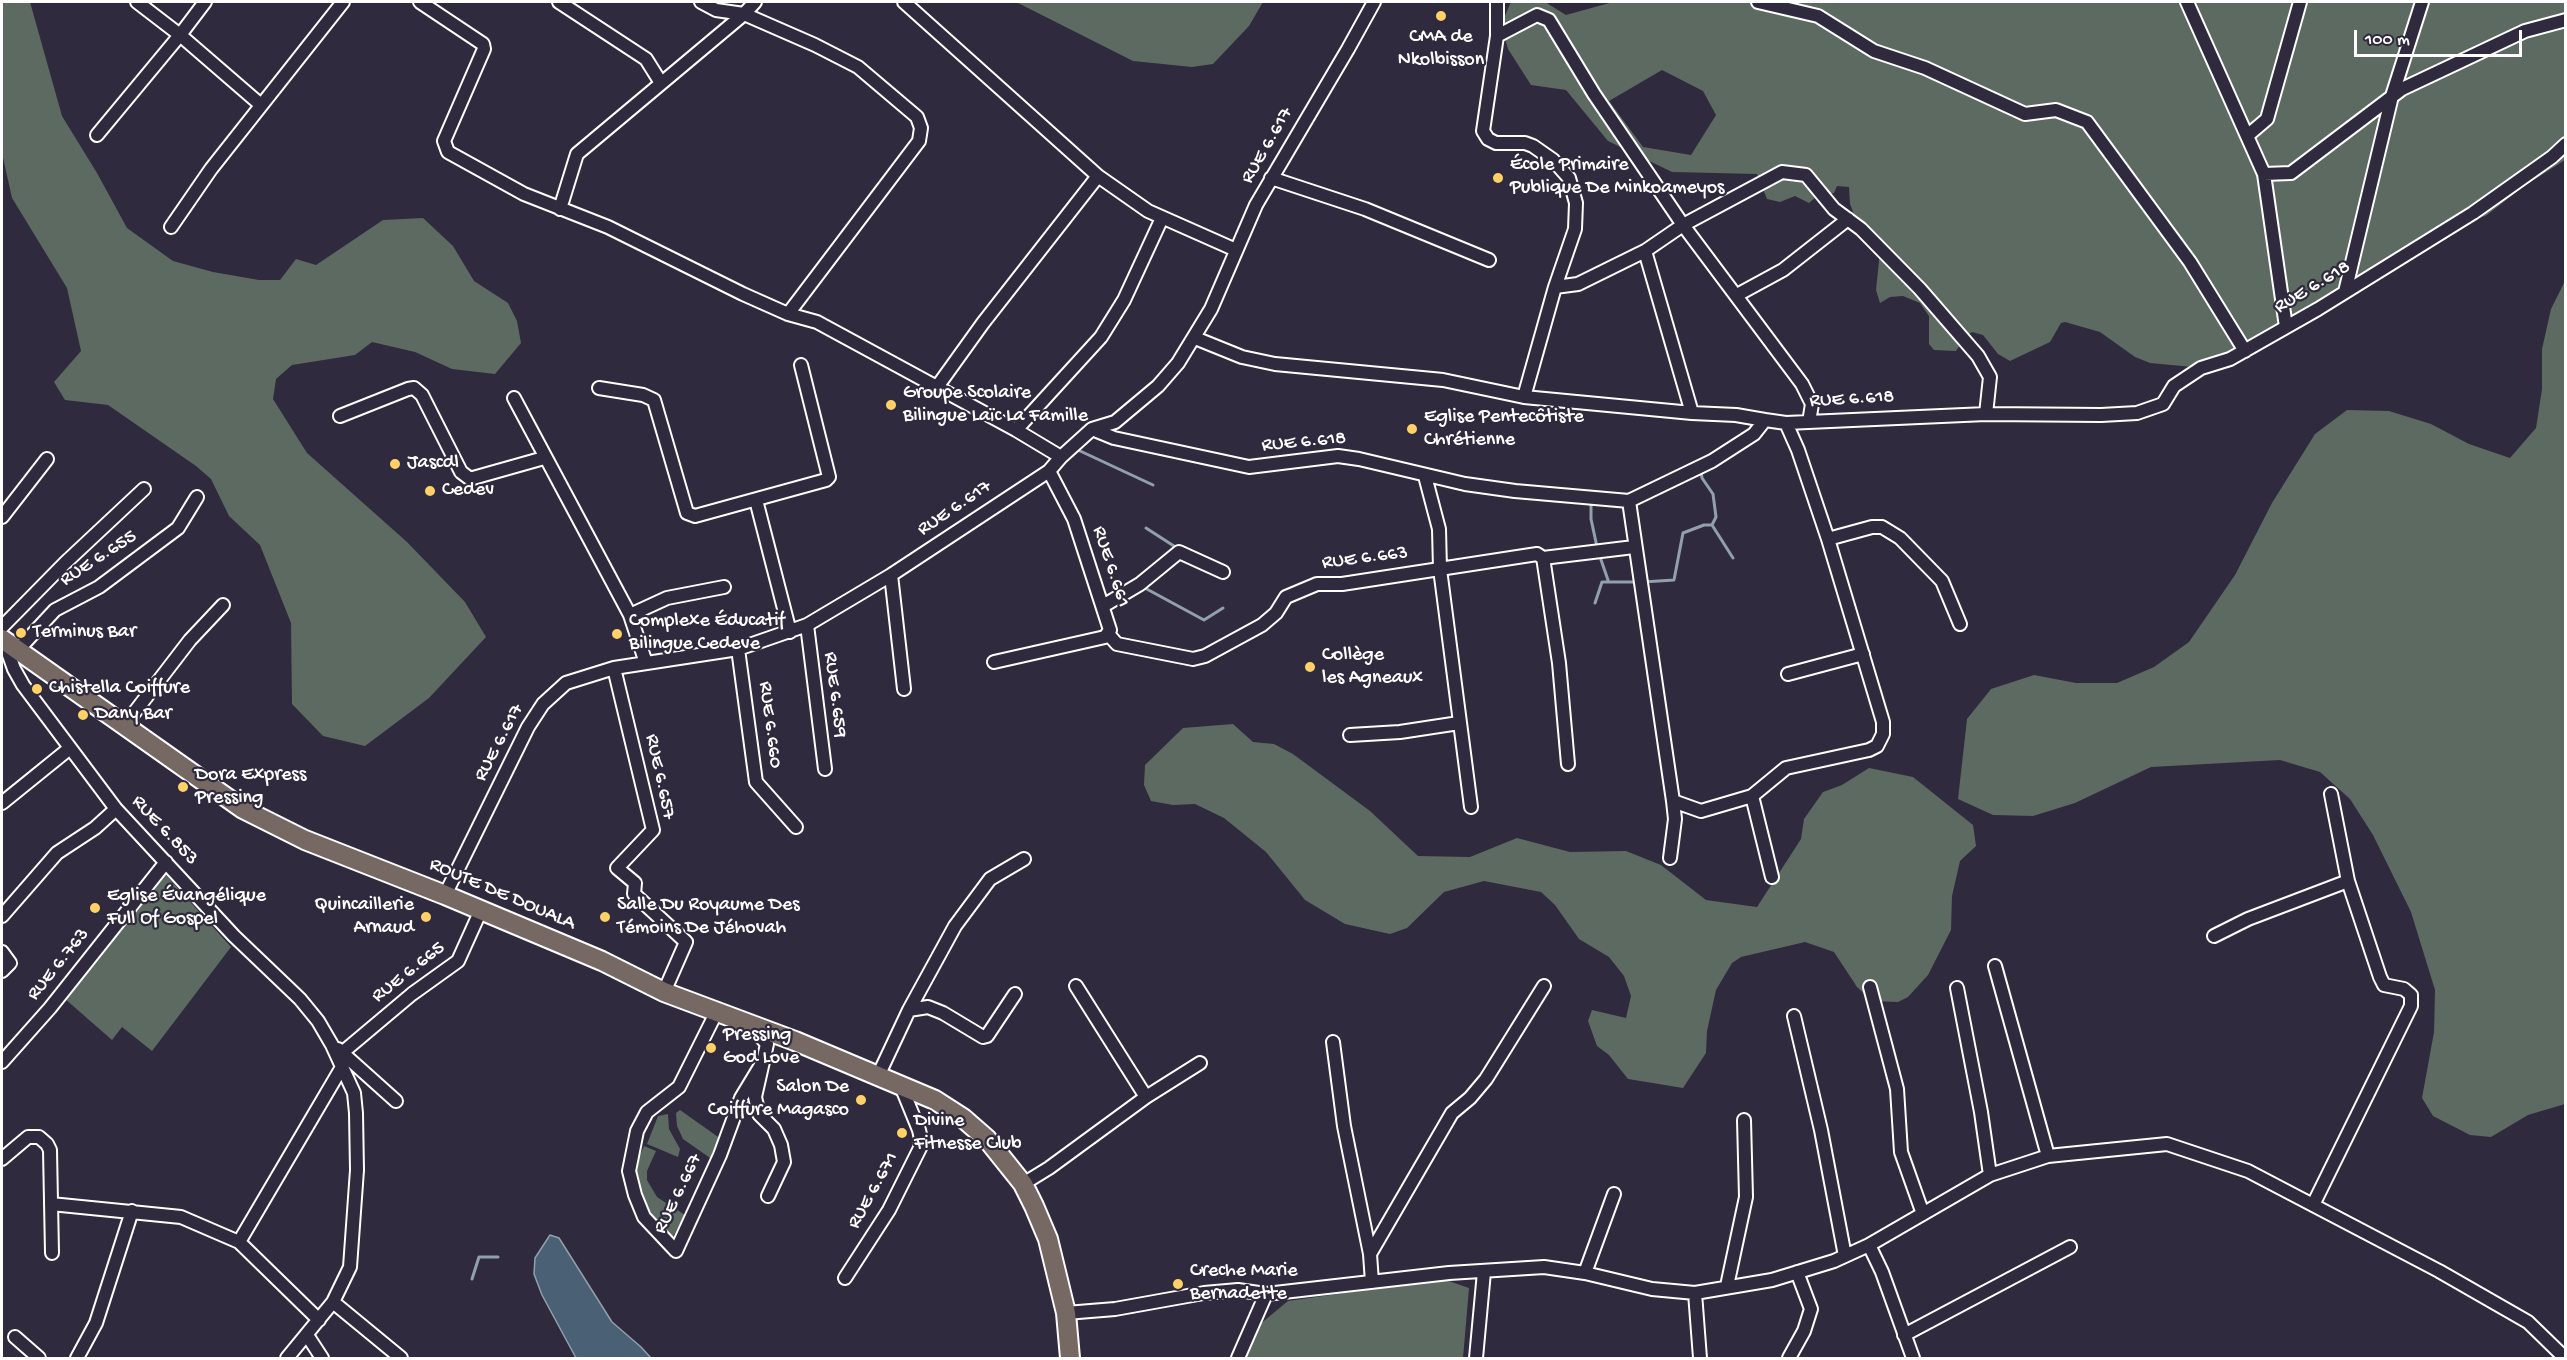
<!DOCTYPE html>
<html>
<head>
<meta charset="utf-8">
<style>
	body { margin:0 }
	#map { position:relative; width:2567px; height:1360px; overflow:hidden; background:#2f2a3d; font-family:"Gochi Hand",sans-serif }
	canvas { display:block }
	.frame { position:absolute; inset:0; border:3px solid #fff; pointer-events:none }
	.scale { position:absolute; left:2354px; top:30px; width:168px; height:27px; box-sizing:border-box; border:3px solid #fff; border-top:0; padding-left:8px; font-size:18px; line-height:21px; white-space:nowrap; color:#fff; -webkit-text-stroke:4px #2f2a3d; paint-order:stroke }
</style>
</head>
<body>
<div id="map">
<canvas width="2567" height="1360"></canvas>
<div class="frame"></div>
<div class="scale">100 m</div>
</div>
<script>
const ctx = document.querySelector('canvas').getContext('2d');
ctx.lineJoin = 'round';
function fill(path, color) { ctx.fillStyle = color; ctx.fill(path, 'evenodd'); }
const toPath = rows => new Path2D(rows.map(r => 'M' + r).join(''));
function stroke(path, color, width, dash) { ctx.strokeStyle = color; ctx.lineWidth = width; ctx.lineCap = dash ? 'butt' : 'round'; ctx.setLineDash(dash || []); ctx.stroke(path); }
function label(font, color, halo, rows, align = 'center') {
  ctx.font = font + ' "Gochi Hand",sans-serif'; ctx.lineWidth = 4.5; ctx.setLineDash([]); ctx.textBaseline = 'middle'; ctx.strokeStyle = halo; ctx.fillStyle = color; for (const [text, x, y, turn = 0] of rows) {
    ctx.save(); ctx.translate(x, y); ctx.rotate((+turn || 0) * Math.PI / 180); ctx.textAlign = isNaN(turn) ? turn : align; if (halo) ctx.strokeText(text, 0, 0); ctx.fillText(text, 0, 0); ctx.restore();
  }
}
const green = toPath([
	[2,2,30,2,62,116,97,173,127,228,173,261,213,272,259,280,280,280,296,259,316,265,383,220,423,218,453,246,474,281,508,303,517,321,521,343,495,374,452,369,415,352,372,342,355,355,292,365,276,379,273,399,307,453,407,542,465,602,486,637,429,698,365,746,323,736,292,704,291,623,260,545,229,516,211,479,196,466,108,405,65,400,54,382,81,351,67,288,12,198,2,153],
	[1016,2,1263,2,1249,26,1213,64,1192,67,1133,61],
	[1511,2,1545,2,1566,15,1613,2,2565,2,2565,160,2524,186,2487,215,2455,228,2320,299,2240,344,2217,363,2193,367,2150,363,2135,357,2100,332,2065,322,2061,323,2050,342,2010,361,1998,354,1983,335,1972,332,1965,337,1956,351,1934,350,1929,344,1929,316,1920,303,1903,296,1890,297,1880,303,1876,290,1880,251,1859,225,1854,214,1850,204,1849,187,1837,186,1834,193,1816,197,1809,203,1795,196,1780,202,1767,199,1757,174,1672,172,1608,141,1566,90,1531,85,1508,49,1501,25],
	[1662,70,1703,91,1716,115,1691,155,1643,147,1609,101],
	[2565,281,2565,1104,2528,1115,2491,1137,2470,1135,2433,1116,2422,1098,2434,1032,2435,990,2411,912,2373,835,2350,799,2320,772,2280,760,2151,767,2075,803,2033,816,1993,815,1958,799,1967,719,1991,689,2034,675,2076,683,2117,683,2154,667,2189,642,2235,575,2272,503,2315,434,2347,410,2389,411,2431,424,2469,444,2510,458,2536,428,2542,389,2542,349,2551,309],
	[1233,724,1253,742,1274,744,1293,754,1370,811,1418,856,1470,857,1517,838,1570,852,1626,851,1661,865,1706,900,1757,907,1801,839,1804,819,1823,792,1842,785,1869,768,1913,777,1973,825,1976,846,1960,861,1952,896,1951,930,1928,975,1908,997,1898,1002,1872,1001,1857,987,1834,952,1805,942,1741,957,1732,963,1716,990,1707,1031,1706,1053,1683,1088,1628,1079,1609,1055,1597,1046,1588,1021,1592,1010,1626,1018,1631,996,1624,976,1609,957,1579,939,1555,905,1541,892,1484,881,1444,892,1407,928,1390,934,1345,924,1305,900,1266,852,1224,818,1195,804,1173,805,1151,801,1144,785,1145,765,1183,728],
	[164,873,231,947,152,1051,122,1027,112,1040,64,998],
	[680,1110,721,1139,713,1160,683,1139,677,1126,676,1113],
	[668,1114,669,1129,680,1149,678,1157,647,1144,658,1116],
	[644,1146,656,1151,647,1171,647,1180,657,1197,685,1215,670,1242,652,1223,638,1196,632,1162,637,1162],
	[1443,1279,1469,1288,1463,1358,1246,1358,1259,1325,1288,1301]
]);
const water = toPath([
	[550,1235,559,1238,612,1322,641,1347,651,1358,576,1358,542,1295,534,1274,535,1258,550,1235]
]);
const stream = toPath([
	[1078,450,1153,485],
	[1701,471,1702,478,1713,494,1716,517,1712,525],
	[1591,501,1591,519,1597,547],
	[1712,525,1733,558],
	[1146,528,1177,548],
	[1599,554,1608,580],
	[1643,582,1674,580,1683,533,1704,525,1712,525],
	[1143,587,1204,620,1223,608],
	[1595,603,1602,582,1637,582],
	[472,1279,479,1257,498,1257]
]);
const minor = toPath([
	[205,2,180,35,261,105],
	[420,2,483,44,484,49,444,141,448,152,524,194,608,227,743,294,788,314,817,322,1016,430,1061,457],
	[559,2,646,59,661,83],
	[701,2,716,10,744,14,815,45,858,67,917,117,921,128,919,141,788,314],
	[904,2,1098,176,1148,211,1236,250],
	[1497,2,1497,36,1483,131,1488,139,1496,143,1525,143,1533,146,1553,160,1569,178,1576,203,1575,229,1555,287,1524,397],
	[1758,2,1818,16,1874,51,1925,68,2025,114,2056,110,2087,122,2190,262,2245,351],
	[2187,2,2264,174,2286,327],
	[1497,36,1537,15,1549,20,1594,94,1683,225,1802,384,1812,404,1809,422],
	[97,135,180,35,137,2],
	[2247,136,2267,119,2300,2],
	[2264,174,2291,173,2402,89,2525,31,2566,20],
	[1271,178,1365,209,1489,260],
	[560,209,577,154,744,14,755,2],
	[171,227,211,169,343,2],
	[1645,251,1692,413],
	[1555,287,1578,284,1645,251,1683,225,1782,172,1806,175,1834,209,1861,229,1920,289,1978,356,1990,377,1986,414],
	[2345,292,2392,96,2422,2],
	[1737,295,1783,270,1848,219],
	[1195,338,1242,357,1275,364,1443,380,1524,397,1692,413,1736,415,1765,420],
	[937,387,983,323,1098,176],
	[599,388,643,395,654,400,687,513,695,516,826,480,829,477,801,365],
	[514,398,630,615,646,663],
	[340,416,408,389,414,388,422,395,461,472,469,478,473,478,544,458],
	[1092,429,1114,438,1249,467,1338,456,1359,459,1465,484,1515,491,1629,501,1712,461,1754,434,1765,420,1786,423,1986,414,2101,415,2137,413,2163,404,2174,386,2201,368,2230,359,2318,309,2473,213,2552,157,2566,144],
	[1016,430,1101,337,1124,300,1162,218],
	[1425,476,1439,529,1440,569,1471,807],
	[756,500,790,632],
	[1629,501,1673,801],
	[2,517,47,459],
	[1828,539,1872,527,1882,527,1900,538,1942,581,1960,624],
	[1543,558,1634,547],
	[891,575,904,689],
	[1103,606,1140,584,1179,552,1223,572],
	[630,615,667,598,724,587],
	[807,625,825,769],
	[2,627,65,563,144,489],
	[1109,635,1117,644,1193,659,1205,656,1262,625,1276,613,1286,597,1317,584,1342,584,1537,554,1543,558,1544,564,1559,663,1568,764],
	[4,641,14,669,23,685,116,809,234,936,300,999,318,1021,332,1045,354,1093,356,1113,357,1170,350,1267,333,1302,287,1358],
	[738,649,756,782,796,827],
	[17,651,55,610,99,587,178,528,197,497],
	[994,662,1105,637,1110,630,1074,519,1049,471],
	[614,668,653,830,617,868,635,883,634,894,686,942,664,992],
	[1788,674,1863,654],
	[124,726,190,640,223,605],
	[1350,735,1400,732,1459,723],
	[1752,796,1772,877],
	[2,803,70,748],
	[1670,858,1675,819,1673,801,1701,811,1752,796,1786,768,1869,750,1877,746,1883,734,1883,722,1828,539,1798,450,1786,423],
	[445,895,528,727,543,704,566,683,614,668,738,649,807,625,891,575,1049,471,1061,457,1092,429,1115,422,1158,386,1178,363,1211,309,1256,205,1348,49,1374,2],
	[2,916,57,853,95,828,116,809],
	[2214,936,2248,919,2348,881],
	[2,952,10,963,2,971],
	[1995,966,2048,1156],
	[1076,986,1146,1097],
	[1870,987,1897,1089,1901,1152,1923,1214],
	[1957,988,1981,1112,1990,1175],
	[909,1010,928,1007,943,1013,983,1037,987,1036,1015,994],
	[717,1011,679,1087,647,1112,637,1131,629,1171,635,1195,644,1217,676,1251,720,1155,741,1098,761,1065],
	[1794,1016,1821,1130,1845,1256],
	[751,1026,767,1044,755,1097,759,1114,774,1129,781,1145,784,1162,768,1196],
	[1333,1042,1344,1126,1370,1254,1372,1282],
	[338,1049,396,1101],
	[343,1052,412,994,458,961,481,910],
	[2,1062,50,1008,166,862],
	[878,1076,909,1010,955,926,990,879,1024,859],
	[2,1159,28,1137,39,1137,47,1144,50,1150,52,1253],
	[1023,1184,1049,1168,1146,1097,1200,1063],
	[51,1204,181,1217,239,1242,319,1320],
	[2313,1205,2411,1006,2411,995,2404,989,2384,985,2380,977,2348,881,2331,794],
	[239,1242,342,1067],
	[1869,1245,1882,1272,1913,1358],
	[1370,1254,1452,1113,1470,1098,1486,1079,1544,986],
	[1585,1273,1614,1194],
	[845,1278,889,1210,920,1148,921,1139,919,1130,901,1086],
	[1727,1286,1746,1197,1744,1120],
	[1695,1293,1700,1358],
	[1266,1294,1449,1273,1544,1267,1585,1273,1652,1289,1695,1293,1772,1280,1834,1261,1869,1245,1990,1175,2048,1156,2167,1144,2248,1171,2439,1271,2528,1322,2565,1358],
	[333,1302,401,1358],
	[1066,1313,1115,1309,1204,1293,1238,1290,1266,1294,1238,1358],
	[307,1335,322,1358],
	[1904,1335,2070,1247],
	[15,1337,39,1358],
	[77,1358,96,1323,132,1211],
	[1476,1358,1484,1272],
	[1789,1358,1804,1331,1811,1309,1797,1272]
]);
const highway = toPath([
	[2,639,243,809,305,840,445,895,602,961,664,992,795,1041,878,1076,935,1100,963,1118,987,1139,1023,1184,1034,1206,1048,1239,1066,1313,1070,1358]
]);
const markers = [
	[1441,16,6,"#ffd166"],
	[1498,178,6,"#ffd166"],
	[891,405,6,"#ffd166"],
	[1412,429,6,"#ffd166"],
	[395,464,6,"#ffd166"],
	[430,491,6,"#ffd166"],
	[21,633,6,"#ffd166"],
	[617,634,6,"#ffd166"],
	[1310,667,6,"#ffd166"],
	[37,689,6,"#ffd166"],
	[83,715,6,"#ffd166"],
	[183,787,6,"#ffd166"],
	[95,908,6,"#ffd166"],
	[426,917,6,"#ffd166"],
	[605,917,6,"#ffd166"],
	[711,1048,6,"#ffd166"],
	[861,1100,6,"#ffd166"],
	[902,1133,6,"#ffd166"],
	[1178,1284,6,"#ffd166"]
];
const poiNames = [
	["CMA de",1441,38,"center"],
	["Nkolbisson",1441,61,"center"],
	["École Primaire",1510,166],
	["Publique De Minkoameyos",1510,189],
	["Groupe Scolaire",903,394],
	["Bilingue Laïc La Famille",903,417],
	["Eglise Pentecôtiste",1424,418],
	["Chrétienne",1424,441],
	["Jascdl",407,464],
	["Cedev",442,491],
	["Complexe Éducatif",629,622],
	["Bilingue Cedeve",629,645],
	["Terminus Bar",33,633],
	["Collège",1322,656],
	["les Agneaux",1322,679],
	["Chistella Coiffure",49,689],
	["Dany Bar",95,715],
	["Dora Express",195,776],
	["Pressing",195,799],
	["Eglise Évangélique",107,897],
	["Full Of Gospel",107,920],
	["Quincaillerie",414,906,"right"],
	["Arnaud",414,929,"right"],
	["Salle Du Royaume Des",617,906],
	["Témoins De Jéhovah",617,929],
	["Pressing",723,1036],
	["God Love",723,1059],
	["Salon De",849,1088,"right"],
	["Coiffure Magasco",849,1111,"right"],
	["Divine",914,1122],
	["Fitnesse Club",914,1145],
	["Creche Marie",1190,1272],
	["Bernadette",1190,1295]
];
const streetNames = [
	["RUE 6.617",1268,146,-60],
	["RUE 6.618",2313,288,-31],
	["RUE 6.618",1852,400,-3],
	["RUE 6.618",1304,443,-5],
	["RUE 6.617",955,509,-34],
	["RUE 6.655",99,559,-33],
	["RUE 6.663",1365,559,-7],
	["RUE 6.661",1110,567,72],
	["RUE 6.659",834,695,83],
	["RUE 6.660",769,725,83],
	["RUE 6.617",500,743,-62],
	["RUE 6.657",659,777,78],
	["RUE 6.853",164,831,47],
	["ROUTE DE DOUALA",502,895,23],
	["RUE 6.763",59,965,-51],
	["RUE 6.665",409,973,-38],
	["RUE 6.671",874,1191,-61],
	["RUE 6.667",679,1194,-64]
];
fill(green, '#5c6a61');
fill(water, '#4a6075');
stroke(water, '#92a0ac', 1.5);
stroke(stream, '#92a0ac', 3);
stroke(minor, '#fff', 16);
stroke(highway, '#fff', 22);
stroke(minor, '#2f2a3d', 12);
stroke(highway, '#766964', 18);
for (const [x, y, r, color] of markers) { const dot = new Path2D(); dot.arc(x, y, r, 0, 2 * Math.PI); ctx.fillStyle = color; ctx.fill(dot); stroke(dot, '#2f2a3d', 2); }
label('20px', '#fff', '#2f2a3d', poiNames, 'left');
label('20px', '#fff', '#2f2a3d', streetNames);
</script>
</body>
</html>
